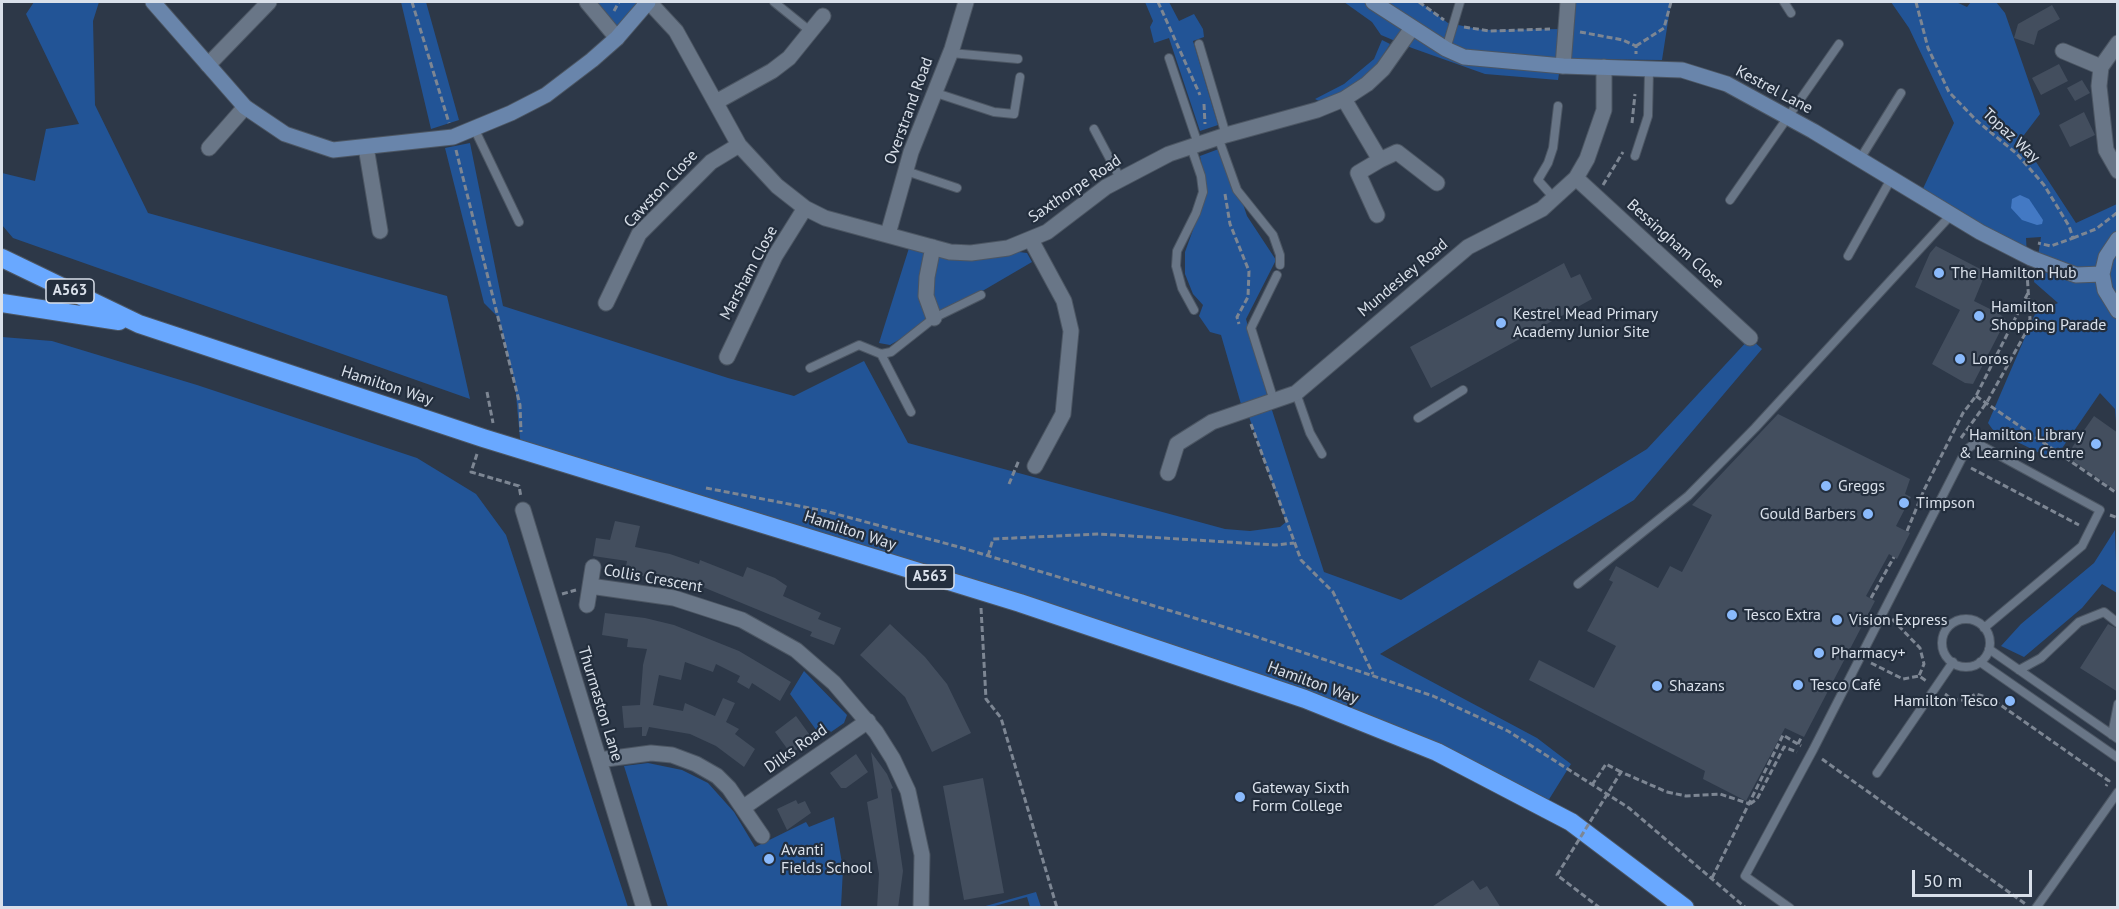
<!DOCTYPE html>
<html>
<head>
<meta charset="utf-8">
<style>
	body { margin:0 }
	#map { position:relative; width:2119px; height:909px; overflow:hidden; background:#2d3848; font-family:"PT Sans",sans-serif }
	canvas { display:block }
	.frame { position:absolute; inset:0; border:3px solid #d9e0ea; pointer-events:none }
	.scale { position:absolute; left:1912px; top:870px; width:120px; height:27px; box-sizing:border-box; border:3px solid #d9e0ea; border-top:0; padding-left:8px; font-size:18px; line-height:21px; white-space:nowrap; color:#d9e0ea; -webkit-text-stroke:4px #232e3d; paint-order:stroke }
</style>
</head>
<body>
<div id="map">
<canvas width="2119" height="909"></canvas>
<div class="frame"></div>
<div class="scale">50 m</div>
</div>
<script>
const ctx = document.querySelector('canvas').getContext('2d');
ctx.lineJoin = 'round';
function fill(path, color) { ctx.fillStyle = color; ctx.fill(path, 'evenodd'); }
const toPath = rows => new Path2D(rows.map(r => 'M' + r).join(''));
function stroke(path, color, width, dash) { ctx.strokeStyle = color; ctx.lineWidth = width; ctx.lineCap = dash ? 'butt' : 'round'; ctx.setLineDash(dash || []); ctx.stroke(path); }
function label(font, color, halo, rows, align = 'center') {
  ctx.font = font + ' "PT Sans",sans-serif'; ctx.lineWidth = 4.5; ctx.setLineDash([]); ctx.textBaseline = 'middle'; ctx.strokeStyle = halo; ctx.fillStyle = color; for (const [text, x, y, turn = 0] of rows) {
    ctx.save(); ctx.translate(x, y); ctx.rotate((+turn || 0) * Math.PI / 180); ctx.textAlign = isNaN(turn) ? turn : align; if (halo) ctx.strokeText(text, 0, 0); ctx.fillText(text, 0, 0); ctx.restore();
  }
}
const green = toPath([
	[34,2,99,2,93,21,95,105,148,213,447,296,470,399,13,238,2,225,2,173,35,181,46,129,79,124,26,14],
	[401,2,426,2,459,120,431,129],
	[590,2,637,2,646,6,617,38],
	[1145,2,1169,2,1179,21,1194,14,1203,29,1204,37,1193,41,1218,125,1200,131,1169,38,1154,43,1150,27,1153,21],
	[1344,2,1420,2,1448,23,1483,30,1566,29,1558,80,1485,74,1412,48,1381,35,1372,22],
	[1572,2,1671,2,1662,60,1570,59],
	[1891,2,1956,2,1967,7,1971,2,1996,2,2005,13,2040,114,2021,139,2076,223,2117,204,2117,433,2115,409,2100,393,2054,460,1993,430,1988,423,2035,314,2058,303,2034,282,2041,237,2026,238,2027,256,1919,197,1954,123,1909,28],
	[1382,40,1390,44,1377,65,1364,78,1351,88,1321,102,1315,99,1344,84,1374,59],
	[470,143,503,306,728,378,794,396,864,361,908,443,1225,529,1250,531,1280,527,1286,522,1248,414,1270,404,1324,572,1401,600,1647,449,1750,338,1762,349,1634,500,1380,654,1537,738,1571,764,1548,801,1259,683,521,449,515,384,499,318,484,303,445,148],
	[1224,147,1247,216,1276,260,1246,319,1268,398,1243,411,1221,335,1210,332,1199,316,1203,305,1193,294,1185,274,1185,252,1207,191,1200,156],
	[909,248,1004,255,1019,252,1027,253,1032,262,890,345,879,343],
	[2,337,52,341,197,385,417,458,476,494,506,535,628,907,2,907],
	[2115,530,2117,593,2102,584,2082,608,2024,657,2001,646,2021,624,2094,563],
	[804,671,847,715,844,723,831,732,829,730,825,733,826,735,822,738,790,694],
	[648,763,682,770,708,783,734,812,755,847,806,822,809,827,834,817,843,869,841,907,668,907,624,766],
	[1036,892,1041,907,1030,907,1027,897,991,907,937,907,982,907]
]);
const water = toPath([
	[2020,195,2029,199,2043,220,2042,224,2037,225,2022,220,2011,208,2012,199]
]);
const building = toPath([
	[2052,5,2060,19,2038,31,2034,45,2014,38,2018,24],
	[2059,64,2068,81,2041,95,2032,78],
	[2082,80,2090,93,2075,101,2067,88],
	[2084,112,2095,135,2070,147,2059,125],
	[1936,246,1986,272,1974,301,2000,314,2006,320,1973,384,1965,383,1932,364,1960,310,1915,287,1930,253],
	[1564,263,1571,278,1580,274,1592,299,1431,388,1410,347],
	[1778,414,1910,479,1905,494,1911,497,1896,526,1910,533,1897,559,1889,554,1866,596,1875,601,1804,737,1785,728,1746,801,1703,779,1705,771,1529,680,1539,660,1594,688,1616,646,1587,631,1613,582,1609,580,1616,566,1658,588,1670,566,1682,572,1712,515,1692,505],
	[2094,416,2118,433,2118,492,2066,456],
	[615,521,640,526,635,547,670,554,699,564,700,560,743,577,747,567,775,578,787,586,783,596,821,613,818,619,841,628,834,645,810,636,812,632,693,583,692,585,652,573,651,578,625,572,627,561,593,556,596,538,610,540],
	[605,613,645,618,674,625,739,651,791,682,780,701,752,683,749,689,737,682,740,676,716,664,713,672,685,662,681,680,659,675,653,705,683,711,685,703,715,716,723,698,735,703,726,722,739,729,735,734,755,749,744,767,716,746,690,734,649,727,646,736,642,736,642,727,624,728,622,706,640,705,643,665,647,649,627,647,628,639,602,635],
	[890,624,925,657,947,684,971,733,932,752,905,697,860,655],
	[2108,624,2118,629,2118,692,2080,668],
	[796,716,812,738,791,754,775,732],
	[871,752,887,774,893,788,891,789,903,871,898,908,877,908,879,874,867,802,878,798],
	[856,754,868,772,846,788,841,788,830,773],
	[983,778,1004,893,964,900,943,786],
	[796,800,798,804,805,801,811,813,787,830,777,809],
	[1473,880,1480,890,1487,886,1501,908,1430,908]
]);
const path = toPath([
	[412,2,449,123],
	[1158,2,1200,95],
	[1419,2,1444,20],
	[1916,2,1928,48,1949,92,1977,121,2017,154,2044,185,2069,226,2073,238,2051,246,2038,243],
	[614,11,619,2],
	[1464,27,1490,31,1550,29],
	[1580,32,1623,40,1636,46,1636,54],
	[1636,46,1664,28,1671,2],
	[1204,104,1205,124],
	[1632,123,1635,94],
	[456,150,520,405,521,432],
	[1603,185,1623,152],
	[1225,194,1230,224,1249,271,1248,297,1237,317,1239,324],
	[2073,238,2096,229,2118,212],
	[487,392,493,423],
	[1976,396,2118,494],
	[1251,424,1301,560,1333,592,1373,674],
	[1961,438,1987,402,2025,334,2030,319,2027,273],
	[477,454,471,472,519,486,521,497],
	[1971,468,2079,525],
	[1009,484,1019,460],
	[706,488,825,511,959,547,1254,636,1433,696,1508,731,1629,808,1746,908],
	[2110,515,2118,518],
	[1907,531,1924,490,1963,413,1976,396,2029,291],
	[988,556,993,539,1099,534,1275,545,1294,543],
	[562,594,576,590],
	[1871,598,1894,557],
	[981,608,986,699,1001,718,1057,908],
	[1892,619,1920,648,1924,664,1919,676],
	[1871,663,1903,679,1919,676,1928,682],
	[1945,694,1953,700,1964,700,1976,694,1992,699,2109,781,2106,786],
	[1798,744,1802,736],
	[1822,759,2027,905],
	[1592,785,1606,764,1621,772],
	[1667,792,1686,796,1720,794,1750,804],
	[1750,804,1757,799,1784,747,1797,752],
	[1712,878,1783,735,1801,746]
]);
const lane = toPath([
	[774,2,810,31],
	[1784,2,1791,13],
	[1199,44,1226,135],
	[1446,49,1460,2],
	[951,53,1018,59],
	[1169,58,1198,144],
	[933,92,994,112,1014,114,1020,77],
	[474,128,519,222],
	[1094,129,1120,178],
	[1218,137,1237,190,1273,235,1280,255,1280,265],
	[1191,147,1201,176,1203,192,1196,213,1177,251,1176,266,1182,288,1194,310],
	[1635,156,1648,116,1649,71],
	[1860,159,1901,93],
	[906,171,957,188],
	[1554,198,1538,180,1548,163,1553,148,1558,106],
	[1730,200,1839,44],
	[1848,256,1891,179],
	[881,354,911,412],
	[810,368,859,345,881,354,891,352,934,318,981,295],
	[1296,393,1310,433,1322,454],
	[1274,401,1251,328,1277,275],
	[1418,418,1463,390],
	[1578,584,1688,496,1755,428,1950,216],
	'1942 643a24 24 0 1 1 48 0a24 24 0 1 1-48 0Z',
	[1989,649,2118,739],
	[1980,662,2118,758],
	[2019,670,2041,658,2079,622,2104,612,2118,623],
	[2112,735,2118,704],
	[1877,773,1953,662],
	[1790,908,1745,876,1813,750,1966,450,1974,444,1982,446,2100,510,2082,546,1984,628],
	[2036,908,2118,792]
]);
const street = toPath([
	[587,2,617,38],
	[649,2,676,31,739,145,777,186,805,208,825,218,950,252,971,253,1008,248,1047,232,1106,187,1169,154,1226,135,1317,110,1344,99,1367,84,1383,69,1412,28],
	[2118,43,2101,67,2099,86,2106,150,2118,171],
	[2063,51,2101,67],
	[208,65,269,2],
	[1563,66,1568,2],
	[1344,99,1380,160,1358,173,1377,215],
	[716,102,772,71,789,58,823,16],
	[366,147,380,231],
	[209,148,245,107],
	[1380,160,1397,152,1437,183],
	[1576,178,1750,338],
	[888,234,911,152,952,49,966,2],
	[1031,240,1064,301,1071,331,1063,414,1035,466],
	[933,247,927,277,926,296,934,318],
	[606,303,639,234,711,162,739,145],
	[727,357,775,256,805,208],
	[1168,473,1177,444,1212,422,1296,393,1468,247,1542,209,1554,198,1576,178,1587,159,1604,110,1604,67],
	[523,510,644,908],
	[590,586,674,598,742,620,796,650,834,683,876,732,893,759,908,791,922,855,921,908],
	[587,605,593,567],
	[599,760,651,753,672,755,696,764,717,776,729,788,762,836],
	[744,807,868,721]
]);
const secondary = toPath([
	[153,2,245,107,285,134,333,150,453,137,511,113,546,95,592,60,617,38,648,2],
	[1373,2,1446,49,1464,57,1563,66,1682,70,1727,84,1813,131,1980,232,2031,258,2076,275,2102,274],
	[2118,239,2106,257,2102,274,2105,290,2118,311]
]);
const highway = toPath([
	[2,258,139,324,483,438,1020,603,1305,699,1437,752,1571,822,1685,908],
	[2,303,119,321]
]);
const pathBridge = toPath([
	[1600,908,1557,875,1621,772,1667,792]
]);
const markers = [
	[1939,273,6,"#8abafc"],
	[1979,316,6,"#8abafc"],
	[1501,323,6,"#8abafc"],
	[1960,359,6,"#8abafc"],
	[2096,444,6,"#8abafc"],
	[1826,486,6,"#8abafc"],
	[1904,503,6,"#8abafc"],
	[1868,514,6,"#8abafc"],
	[1732,615,6,"#8abafc"],
	[1837,620,6,"#8abafc"],
	[1819,653,6,"#8abafc"],
	[1798,685,6,"#8abafc"],
	[1657,686,6,"#8abafc"],
	[2010,701,6,"#8abafc"],
	[1240,797,6,"#8abafc"],
	[769,859,6,"#8abafc"]
];
const shields = [
	[70,291,48],
	[930,577,48]
];
const shieldNames = [
	["A563",70,291],
	["A563",930,577]
];
const streetNames = [
	["Kestrel Lane",1774,90,28],
	["Overstrand Road",909,111,-70],
	["Topaz Way",2011,136,43],
	["Cawston Close",661,189,-47],
	["Saxthorpe Road",1075,189,-34],
	["Bessingham Close",1675,244,42],
	["Marsham Close",749,273,-62],
	["Mundesley Road",1403,278,-40],
	["Hamilton Way",387,386,18],
	["Hamilton Way",850,531,18],
	["Collis Crescent",653,579,10],
	["Hamilton Way",1313,683,20],
	["Thurmaston Lane",600,704,73],
	["Dilks Road",796,749,-35]
];
const poiNames = [
	["The Hamilton Hub",1951,273],
	["Hamilton",1991,307],
	["Shopping Parade",1991,325],
	["Kestrel Mead Primary",1513,314],
	["Academy Junior Site",1513,332],
	["Loros",1972,359],
	["Hamilton Library",2084,435,"right"],
	["& Learning Centre",2084,453,"right"],
	["Greggs",1838,486],
	["Timpson",1916,503],
	["Gould Barbers",1856,514,"right"],
	["Tesco Extra",1744,615],
	["Vision Express",1849,620],
	["Pharmacy+",1831,653],
	["Tesco Café",1810,685],
	["Shazans",1669,686],
	["Hamilton Tesco",1998,701,"right"],
	["Gateway Sixth",1252,788],
	["Form College",1252,806],
	["Avanti",781,850],
	["Fields School",781,868]
];
fill(green, '#225496');
fill(water, '#4379c4');
fill(building, '#434e5e');
stroke(lane, '#4c5663', 10);
stroke(street, '#4c5663', 17);
stroke(secondary, '#4c5663', 17);
stroke(highway, '#4c5663', 20);
stroke(path, '#7d8693', 3, [6, 3]);
stroke(lane, '#697687', 8);
stroke(street, '#697687', 15);
stroke(secondary, '#6985ab', 15);
stroke(highway, '#69a8ff', 18);
stroke(pathBridge, '#7d8693', 3, [6, 3]);
for (const [x, y, r, color] of markers) { const dot = new Path2D(); dot.arc(x, y, r, 0, 2 * Math.PI); ctx.fillStyle = color; ctx.fill(dot); stroke(dot, '#232e3d', 2); }
for (const [x, y, w] of shields) { const box = new Path2D(); box.roundRect(x - w / 2, y - 12, w, 24, 4.5); ctx.fillStyle = '#232e3d'; ctx.fill(box); stroke(box, '#d9e0ea', 1.5); }
label('bold 15px', '#d9e0ea', null, shieldNames);
label('16px', '#d9e0ea', '#232e3d', streetNames);
label('16px', '#d9e0ea', '#232e3d', poiNames, 'left');
</script>
</body>
</html>
